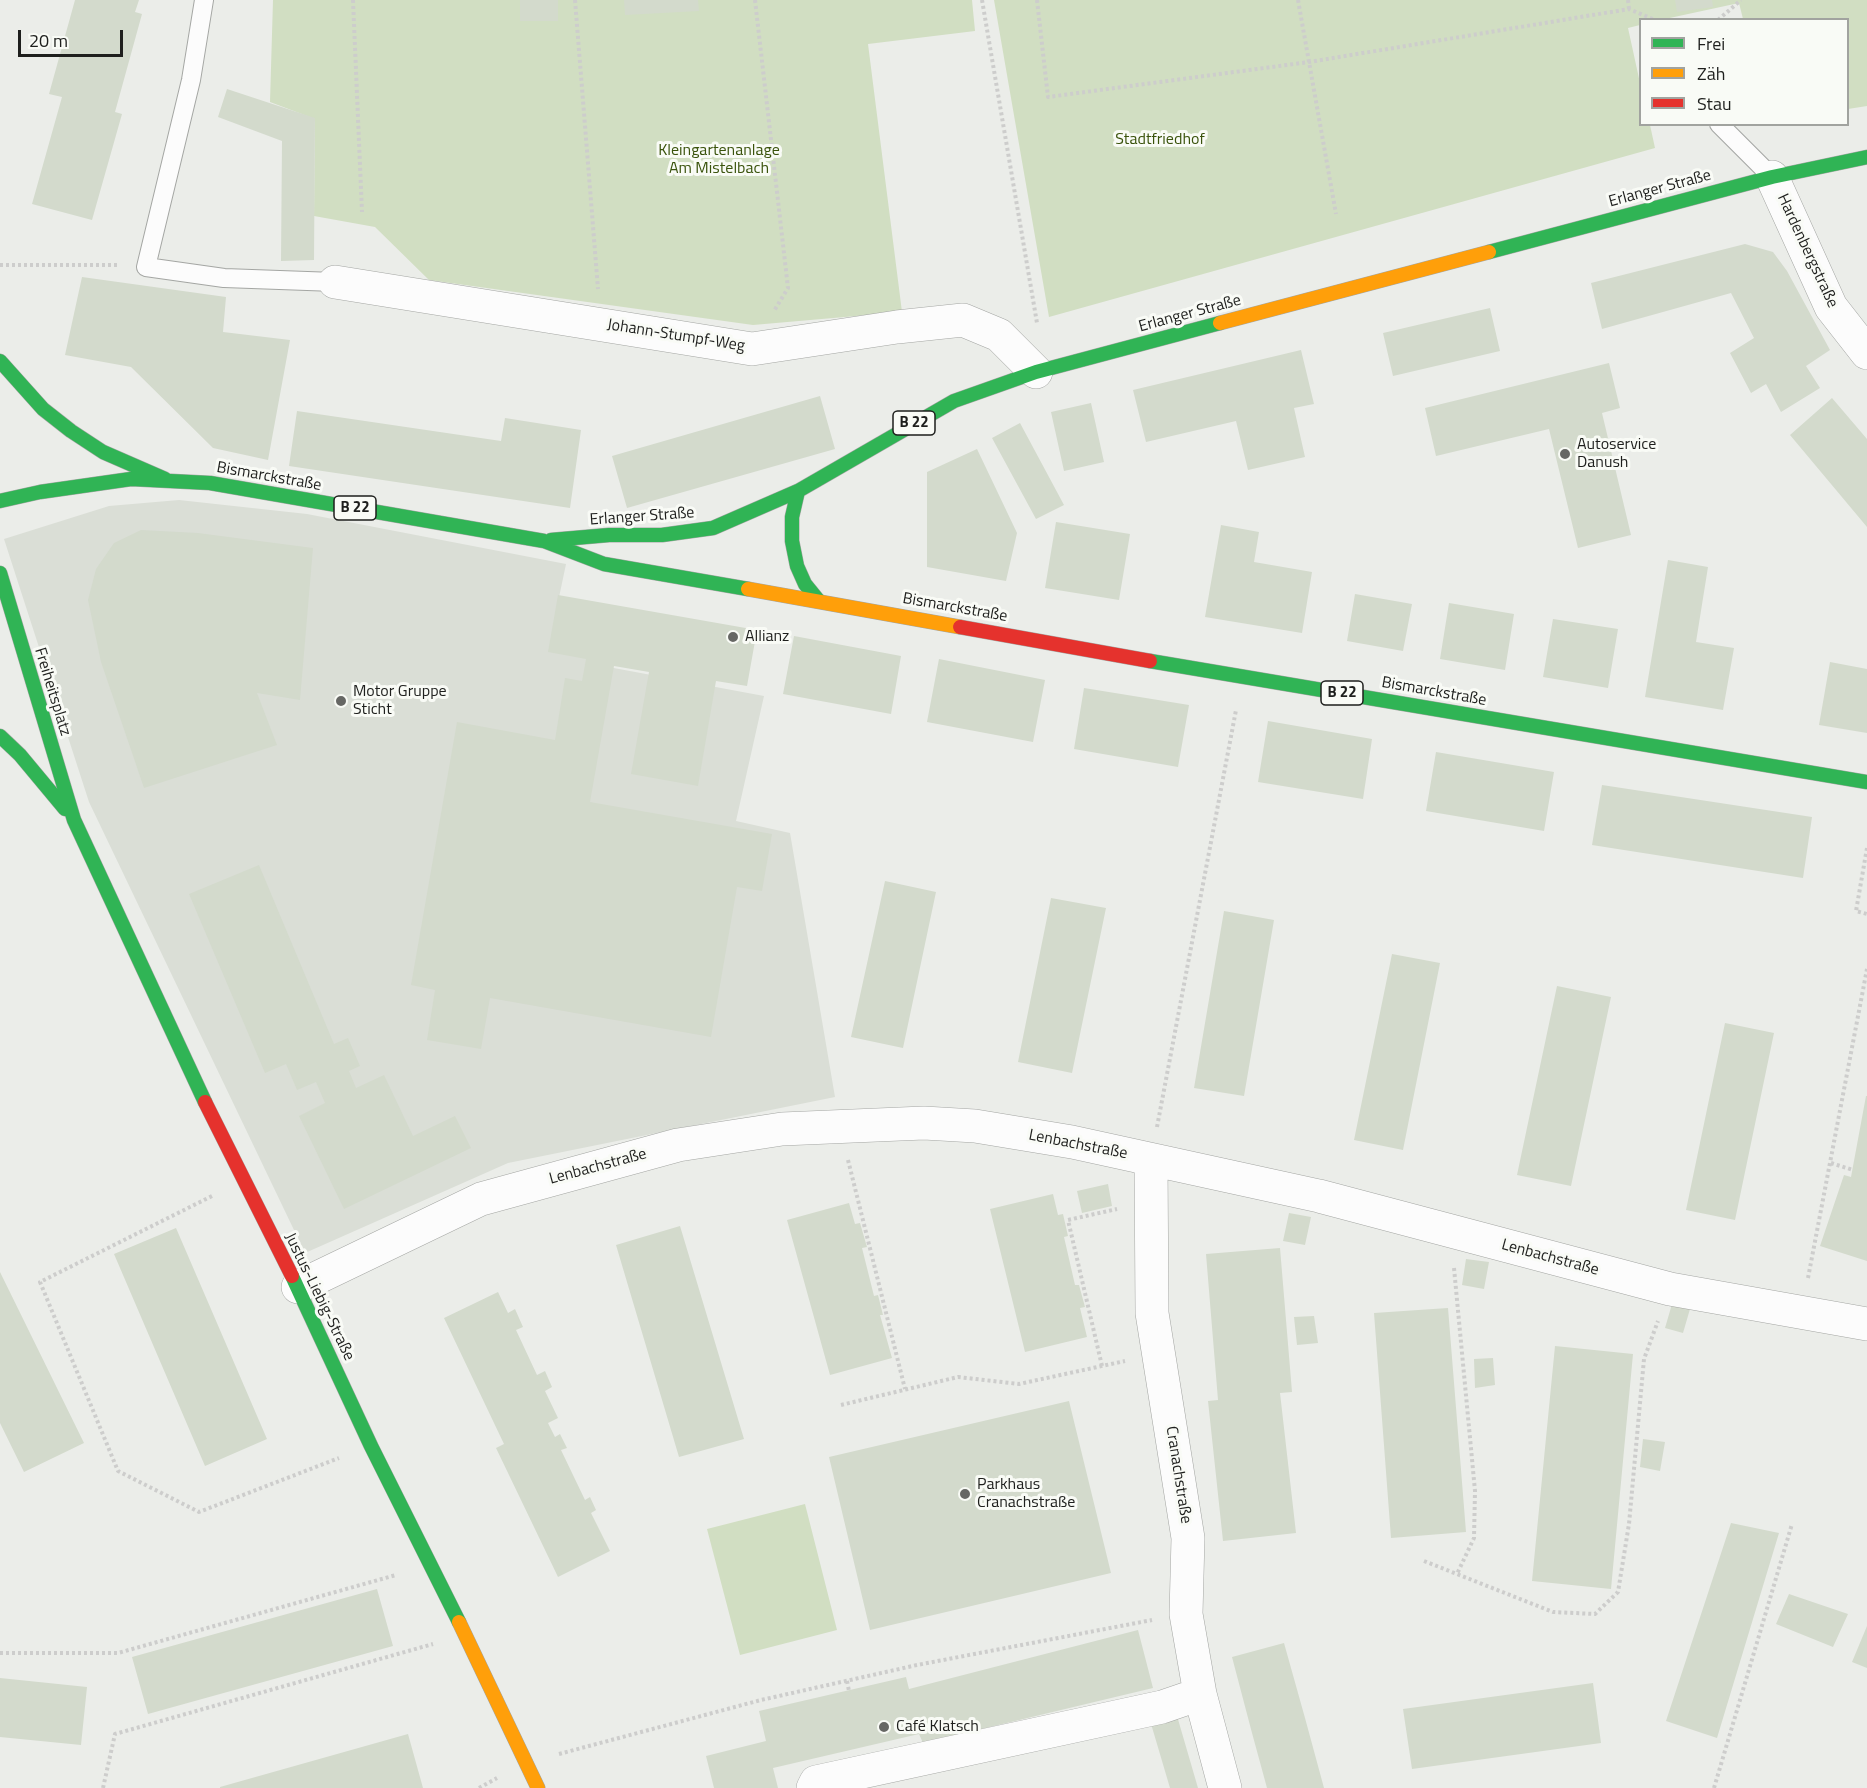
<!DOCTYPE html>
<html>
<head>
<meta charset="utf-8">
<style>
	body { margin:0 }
	#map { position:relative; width:1867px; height:1788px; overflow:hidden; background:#ebede9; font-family:"Titillium Web",sans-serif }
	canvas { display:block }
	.legend { position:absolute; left:1639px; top:18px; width:210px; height:108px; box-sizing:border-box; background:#f9fbf6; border:2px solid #a1a39f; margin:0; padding:8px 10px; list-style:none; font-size:18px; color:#1e1f1d }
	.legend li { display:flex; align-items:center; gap:12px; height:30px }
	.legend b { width:30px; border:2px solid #a1a39f }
	.scale { position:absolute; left:18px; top:30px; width:105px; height:27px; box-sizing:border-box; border:3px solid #1e1f1d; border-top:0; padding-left:8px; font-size:18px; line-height:21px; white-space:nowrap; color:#1e1f1d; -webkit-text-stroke:4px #f9fbf6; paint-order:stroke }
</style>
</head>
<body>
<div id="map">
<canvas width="1867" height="1788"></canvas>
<ul class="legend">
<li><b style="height:8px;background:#30b455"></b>Frei</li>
<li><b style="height:8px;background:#ff9f0a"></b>Zäh</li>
<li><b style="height:8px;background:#e5322d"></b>Stau</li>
</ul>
<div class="scale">20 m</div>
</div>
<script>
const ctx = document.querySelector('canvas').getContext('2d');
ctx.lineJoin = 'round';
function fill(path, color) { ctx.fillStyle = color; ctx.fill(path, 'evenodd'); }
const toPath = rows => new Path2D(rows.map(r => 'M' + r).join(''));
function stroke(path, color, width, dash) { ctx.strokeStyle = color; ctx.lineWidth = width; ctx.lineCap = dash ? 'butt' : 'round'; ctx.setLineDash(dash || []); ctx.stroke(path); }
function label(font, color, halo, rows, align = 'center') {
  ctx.font = font + ' "Titillium Web",sans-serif'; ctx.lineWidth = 6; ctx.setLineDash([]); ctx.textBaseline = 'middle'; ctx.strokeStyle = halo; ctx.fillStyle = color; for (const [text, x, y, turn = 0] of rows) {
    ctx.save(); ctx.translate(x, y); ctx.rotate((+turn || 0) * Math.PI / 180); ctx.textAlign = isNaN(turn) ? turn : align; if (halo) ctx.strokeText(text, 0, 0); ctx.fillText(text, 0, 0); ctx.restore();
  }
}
const built = toPath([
	[179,500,307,514,566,564,558,602,603,666,764,696,736,821,790,833,835,1097,508,1163,305,1253,89,802,4,539,109,506]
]);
const green = toPath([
	[273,0,972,0,975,31,868,44,902,312,753,325,429,280,375,227,314,216,315,119,270,102],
	[994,0,1867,0,1867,106,1848,109,1848,20,1743,19,1739,3,1665,19,1640,20,1640,25,1628,28,1640,83,1640,124,1650,125,1655,148,1049,317],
	[805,1504,837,1630,740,1655,707,1529]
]);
const building = toPath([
	[75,0,139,0,135,12,142,14,115,112,122,114,92,220,32,204,62,97,49,94],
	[520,0,558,0,558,21,520,21],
	[624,0,698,0,699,11,625,15],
	[1675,0,1712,0,1713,7,1677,12],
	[227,89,315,118,314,260,281,261,282,141,218,117],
	[1745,244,1773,252,1787,271,1830,350,1806,366,1820,388,1781,412,1766,384,1751,393,1730,353,1754,338,1731,293,1602,329,1591,283],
	[82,277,226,297,223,332,290,340,268,460,213,448,131,367,65,355],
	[1490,308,1500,351,1393,376,1383,333],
	[1301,350,1314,404,1294,408,1305,457,1248,470,1236,421,1146,442,1133,390],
	[1609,363,1620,408,1602,413,1631,535,1578,548,1549,429,1436,456,1425,408],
	[820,396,835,449,627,508,612,456],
	[1832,398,1867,439,1867,527,1790,435],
	[1091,403,1104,462,1064,471,1051,412],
	[297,411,501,441,505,418,581,430,570,508,289,466],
	[1020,423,1064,505,1036,519,992,438],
	[977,449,1017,533,1006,581,927,567,927,472],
	[1056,522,1130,534,1119,600,1045,588],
	[1221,525,1259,532,1254,562,1312,572,1302,633,1205,617],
	[141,530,198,533,313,548,300,700,257,693,277,745,144,788,101,662,88,600,96,569,114,543],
	[1668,560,1708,567,1696,642,1734,648,1723,710,1645,697],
	[1355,594,1412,604,1403,651,1347,641],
	[558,595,757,630,747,686,716,681,698,786,631,774,649,672,614,666,590,802,772,834,762,891,737,887,711,1037,490,998,481,1049,427,1040,435,990,411,985,457,722,555,740,565,678,582,681,586,659,548,652],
	[1449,603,1514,614,1505,670,1440,659],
	[1553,619,1618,629,1608,688,1543,677],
	[794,636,901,656,891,714,783,694],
	[939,659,1045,680,1033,742,927,722],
	[1830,662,1867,669,1867,733,1819,725],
	[1084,688,1189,705,1178,767,1074,749],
	[1268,721,1372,739,1363,799,1258,782],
	[1436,752,1554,772,1544,831,1426,811],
	[1602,785,1812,817,1803,878,1592,845],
	[259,865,334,1044,348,1038,360,1066,349,1071,356,1088,384,1075,413,1136,455,1116,471,1148,344,1209,299,1116,325,1103,316,1082,297,1090,286,1064,265,1073,189,894],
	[885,881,936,892,903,1048,851,1037],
	[1051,898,1106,908,1072,1073,1018,1062],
	[1224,911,1274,920,1244,1096,1194,1088],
	[1392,954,1440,963,1403,1150,1354,1140],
	[1557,986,1611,997,1571,1186,1517,1175],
	[1725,1023,1774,1033,1735,1220,1686,1210],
	[1866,1096,1867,1096,1867,1261,1820,1246,1844,1175,1851,1177],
	[1108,1184,1112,1206,1082,1213,1077,1191],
	[1053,1194,1058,1215,1063,1214,1068,1236,1064,1237,1075,1285,1079,1285,1085,1307,1080,1308,1087,1337,1025,1352,990,1209],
	[849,1203,855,1224,860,1223,867,1247,862,1248,874,1296,878,1295,883,1315,880,1315,892,1358,830,1375,787,1220],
	[1289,1213,1311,1217,1305,1245,1283,1241],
	[680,1226,744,1439,679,1457,616,1245],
	[176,1228,267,1439,205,1466,114,1254],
	[1280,1248,1292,1392,1280,1393,1296,1533,1223,1541,1208,1401,1218,1400,1206,1254],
	[1466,1259,1489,1262,1484,1289,1462,1285],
	[0,1272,84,1443,24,1472,0,1423],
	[498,1292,508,1313,515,1309,523,1327,516,1330,537,1375,545,1371,552,1387,545,1391,558,1418,548,1423,555,1437,560,1434,567,1448,561,1450,585,1500,590,1497,596,1510,591,1513,610,1551,558,1577,496,1448,504,1444,444,1318],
	[1672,1304,1690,1309,1683,1333,1665,1328],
	[1448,1308,1466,1532,1391,1538,1374,1313],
	[1314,1316,1318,1343,1297,1345,1294,1317],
	[1555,1346,1633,1354,1611,1589,1532,1581],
	[1493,1358,1495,1385,1475,1388,1474,1359],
	[1069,1401,1111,1573,870,1630,829,1457],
	[1643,1439,1665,1442,1660,1471,1640,1467],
	[1731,1523,1779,1533,1717,1738,1666,1721],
	[377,1589,393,1646,148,1714,132,1657],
	[1789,1594,1848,1614,1833,1647,1776,1624],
	[1867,1626,1867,1668,1852,1662],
	[1138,1630,1153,1688,923,1743,919,1734,773,1768,778,1788,714,1788,706,1756,766,1741,759,1711,906,1677,909,1689],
	[1284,1643,1305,1718,1324,1788,1267,1788,1252,1733,1232,1657],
	[0,1678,87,1687,81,1745,0,1737],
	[1593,1683,1601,1743,1412,1769,1403,1709],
	[1175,1709,1198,1788,1170,1788,1149,1717],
	[408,1734,423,1788,220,1788,220,1787]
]);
const path = toPath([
	[353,0,362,212],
	[575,0,598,289],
	[755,0,788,288,774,311],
	[982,0,1037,323],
	[1037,0,1048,97,1309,62,1629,9,1655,20],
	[1298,0,1336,214],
	[1628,0,1629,9],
	[1718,20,1741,0],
	[0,265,119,265],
	[1867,848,1856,911,1867,914],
	[1157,1127,1236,710],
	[848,1160,905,1389],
	[1831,1163,1853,1170],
	[212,1196,40,1282,118,1471,199,1512,339,1458],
	[1454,1268,1475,1491,1474,1538,1457,1574],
	[1808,1278,1867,969],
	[1102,1366,1068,1220,1117,1209],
	[841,1405,958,1377,1019,1384,1125,1361],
	[1424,1561,1553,1612,1595,1614,1618,1592,1629,1524,1644,1359,1658,1321],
	[0,1653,118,1653,396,1575],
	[847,1681,849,1691],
	[559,1754,761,1700,917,1665,1152,1620],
	[103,1788,115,1734,433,1644],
	[479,1788,497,1778],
	[1714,1788,1792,1524]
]);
const lane = toPath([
	[204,0,191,80,146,267,224,278,335,282],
	[1719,124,1772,177]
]);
const street = toPath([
	[1772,177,1831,307,1867,353],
	[335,282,752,349,897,327,963,320,999,335,1036,372],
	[1151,1160,1152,1313,1188,1538,1186,1614,1200,1694,1225,1788],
	[298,1287,481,1199,678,1145,782,1129,924,1123,975,1126,1072,1142,1319,1196,1670,1289,1867,1324],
	[813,1788,816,1782,1162,1707,1200,1694]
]);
const fast = toPath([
	[1489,252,1772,177,1867,157],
	[0,361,43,409,71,431,103,452,165,479],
	[798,491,792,517,792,541,797,566,805,584,818,600],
	[0,501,40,492,131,479,210,483,544,541,604,564,748,589],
	[551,540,609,535,662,535,713,528,798,491,954,401,1036,372,1220,323],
	[0,573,74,820,205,1102],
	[1150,661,1867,782],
	[0,736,20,755,65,809],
	[292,1276,371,1446,459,1622]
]);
const slow = toPath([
	[1220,323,1489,252],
	[748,589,960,627],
	[459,1622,538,1788]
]);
const jam = toPath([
	[960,627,1150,661],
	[205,1102,292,1276]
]);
const markers = [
	[1565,454,6,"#666764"],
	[733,637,6,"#666764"],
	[341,701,6,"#666764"],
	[965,1494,6,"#666764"],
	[884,1727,6,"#666764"]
];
const shields = [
	[914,423,42],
	[355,508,42],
	[1342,693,42]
];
const shieldNames = [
	["B 22",914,423],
	["B 22",355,508],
	["B 22",1342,693]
];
const parkNames = [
	["Stadtfriedhof",1160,140],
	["Kleingartenanlage",719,151],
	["Am Mistelbach",719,169]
];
const streetNames = [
	["Erlanger Straße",1660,189,-15],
	["Hardenbergstraße",1807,251,65],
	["Erlanger Straße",1190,314,-15],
	["Johann-Stumpf-Weg",676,336,9],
	["Bismarckstraße",269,477,10],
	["Erlanger Straße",642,517,-4],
	["Bismarckstraße",955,608,10],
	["Freiheitsplatz",52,692,73],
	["Bismarckstraße",1434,692,10],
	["Lenbachstraße",1078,1145,11],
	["Lenbachstraße",598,1167,-15],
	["Lenbachstraße",1550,1258,15],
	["Justus-Liebig-Straße",319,1297,64],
	["Cranachstraße",1178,1475,81]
];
const poiNames = [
	["Autoservice",1577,445],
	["Danush",1577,463],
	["Allianz",745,637],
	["Motor Gruppe",353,692],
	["Sticht",353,710],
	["Parkhaus",977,1485],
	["Cranachstraße",977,1503],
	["Café Klatsch",896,1727]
];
fill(built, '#daded6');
fill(green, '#d1dec2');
fill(building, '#d3dacc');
stroke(lane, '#a4a6a3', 20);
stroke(street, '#a4a6a3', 34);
stroke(fast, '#a4a6a3', 15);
stroke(slow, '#a4a6a3', 15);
stroke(jam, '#a4a6a3', 15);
stroke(path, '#cdcdcc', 4, [3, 3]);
stroke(lane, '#fcfcfc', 18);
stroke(street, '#fcfcfc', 33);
stroke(fast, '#30b455', 14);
stroke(slow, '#ff9f0a', 14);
stroke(jam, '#e5322d', 14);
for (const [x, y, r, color] of markers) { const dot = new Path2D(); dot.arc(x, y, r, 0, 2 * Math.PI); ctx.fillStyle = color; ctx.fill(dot); stroke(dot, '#f9fbf6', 2); }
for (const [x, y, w] of shields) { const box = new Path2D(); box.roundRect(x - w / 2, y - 12, w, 24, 4.5); ctx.fillStyle = '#f9fbf6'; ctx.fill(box); stroke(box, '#1e1f1d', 1.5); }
label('bold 15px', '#1e1f1d', null, shieldNames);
label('16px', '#3a530c', '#f9fbf6', parkNames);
label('16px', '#1e1f1d', '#f9fbf6', streetNames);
label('16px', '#1e1f1d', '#f9fbf6', poiNames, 'left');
</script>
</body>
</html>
